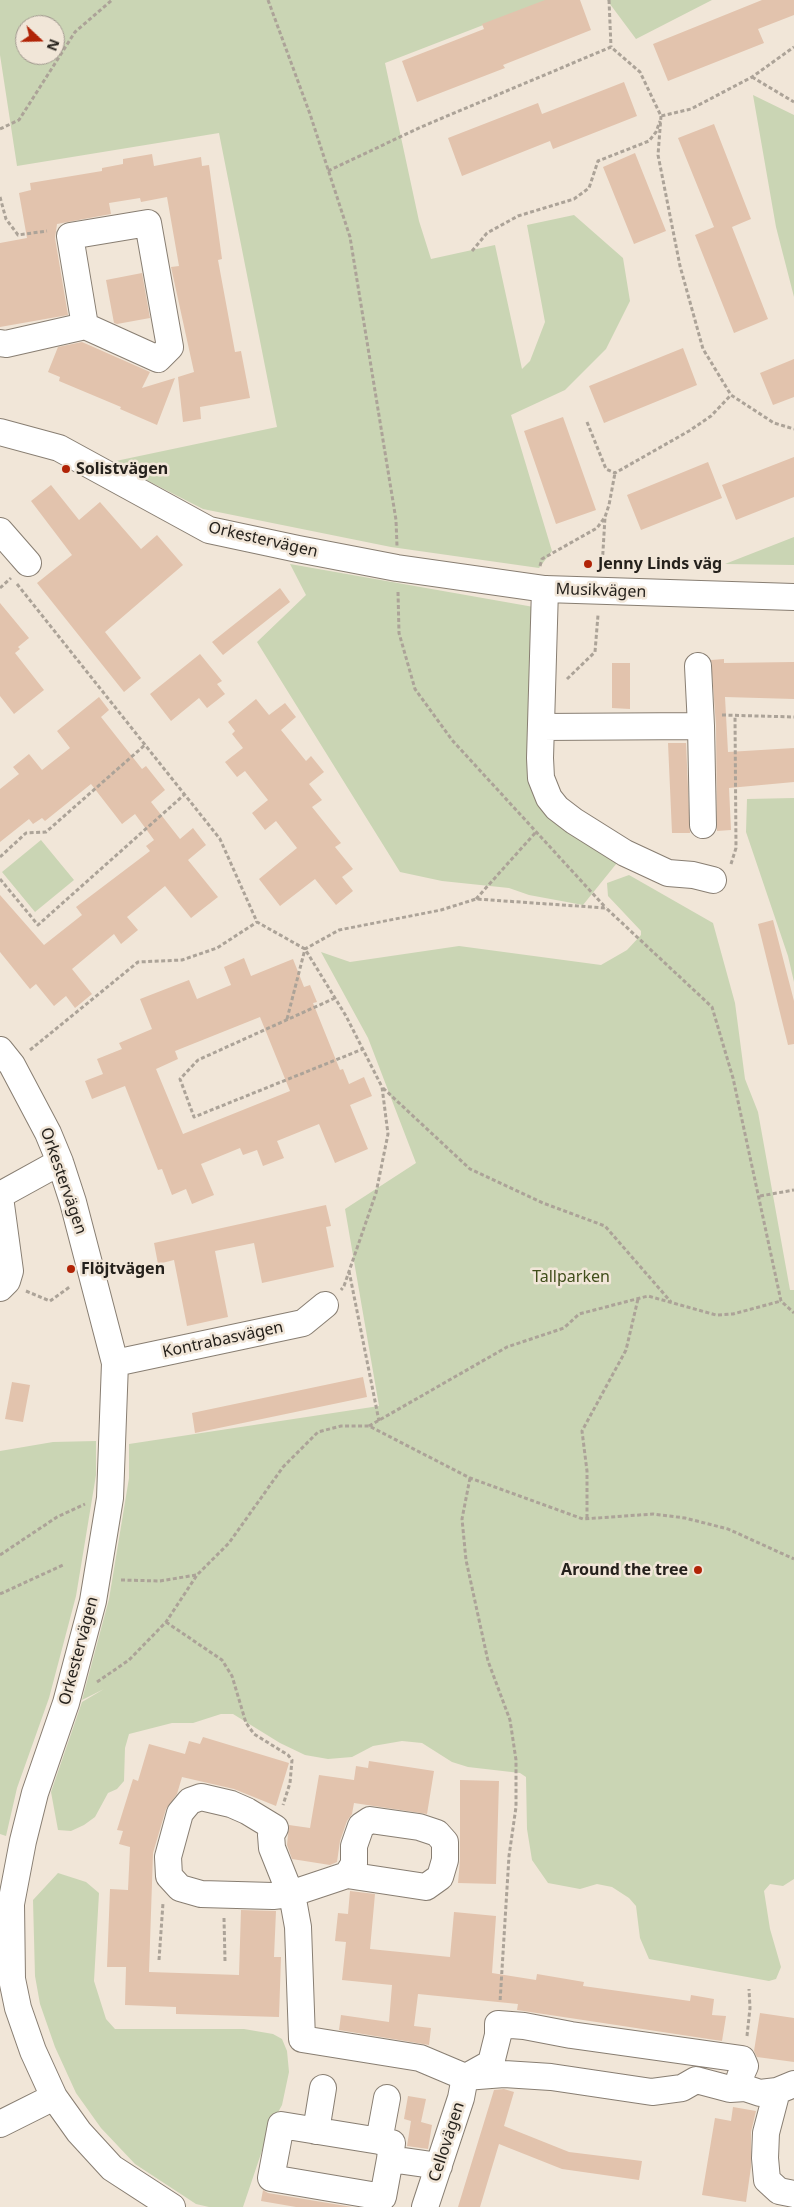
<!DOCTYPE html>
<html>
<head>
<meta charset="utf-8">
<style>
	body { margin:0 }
	#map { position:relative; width:794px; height:2207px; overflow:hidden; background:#f1e6d8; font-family:"Noto Sans",sans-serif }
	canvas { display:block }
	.north { position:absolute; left:15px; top:15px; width:50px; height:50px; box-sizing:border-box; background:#f1e6d8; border:1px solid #9f978d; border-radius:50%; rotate:111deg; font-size:14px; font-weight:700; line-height:20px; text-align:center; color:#25211c }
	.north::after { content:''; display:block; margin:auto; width:18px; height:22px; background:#b12407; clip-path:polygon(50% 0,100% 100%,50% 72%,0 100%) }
</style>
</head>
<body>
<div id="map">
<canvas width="794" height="2207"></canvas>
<div class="north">N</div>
</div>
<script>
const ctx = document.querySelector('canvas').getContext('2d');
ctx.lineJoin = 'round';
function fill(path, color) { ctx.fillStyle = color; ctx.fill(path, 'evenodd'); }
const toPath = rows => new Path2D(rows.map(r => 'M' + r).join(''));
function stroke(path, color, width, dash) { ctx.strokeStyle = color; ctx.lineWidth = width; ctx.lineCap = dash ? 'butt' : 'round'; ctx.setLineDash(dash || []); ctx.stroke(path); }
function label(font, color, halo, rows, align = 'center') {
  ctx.font = font + ' "Noto Sans",sans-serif'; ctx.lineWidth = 5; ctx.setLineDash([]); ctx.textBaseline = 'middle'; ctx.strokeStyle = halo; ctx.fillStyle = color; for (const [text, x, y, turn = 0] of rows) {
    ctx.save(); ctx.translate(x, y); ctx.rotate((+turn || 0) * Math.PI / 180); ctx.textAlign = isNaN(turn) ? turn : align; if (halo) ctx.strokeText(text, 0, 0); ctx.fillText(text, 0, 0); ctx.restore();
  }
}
const green = toPath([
	[0,0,548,0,385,63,419,221,431,259,495,245,522,369,530,361,545,322,527,225,574,215,623,258,630,301,606,349,565,390,511,415,552,551,539,568,391,547,203,509,111,462,277,427,219,133,17,166,0,55],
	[25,25,55,25,55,55,25,55],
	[607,0,712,0,636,39],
	[753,95,794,115,794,297,776,227],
	[794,537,794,565,725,564],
	[290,564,545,609,541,778,625,853,583,905,529,895,509,888,442,881,400,872,257,642,306,595],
	[794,798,794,982,788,956,746,832,747,799],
	[41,840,74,880,35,912,2,872],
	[629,875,713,923,735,1003,745,1079,758,1112,790,1290,794,1290,794,1879,783,1886,770,1884,764,1891,770,1929,781,1967,776,1979,769,1981,649,1959,640,1938,636,1906,629,1898,612,1887,597,1884,580,1889,548,1883,532,1860,527,1829,526,1777,520,1773,468,1767,452,1762,422,1743,402,1741,373,1746,352,1757,328,1759,305,1755,280,1743,233,1714,221,1714,193,1723,172,1723,129,1734,125,1748,124,1781,117,1789,108,1793,95,1817,84,1825,71,1831,58,1830,51,1792,82,1702,104,1689,82,1700,109,1599,129,1478,129,1444,379,1406,345,1209,416,1163,368,1038,321,952,350,962,459,946,601,965,627,950,641,935,641,931,608,896,607,883],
	[96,1441,96,1475,76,1596,49,1698,17,1788,6,1836,0,1834,0,1451,53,1442],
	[58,1873,86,1882,99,1893,94,1981,106,2019,115,2029,244,2029,273,2034,282,2039,287,2051,289,2072,282,2105,270,2127,243,2207,209,2207,196,2204,135,2164,101,2128,76,2093,55,2047,40,2004,35,1976,33,1900]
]);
const building = toPath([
	[545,0,580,0,591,30,503,65,505,68,417,102,402,61,484,29,482,24],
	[762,0,794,0,794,15,758,29,764,43,668,81,653,44],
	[624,82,637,116,553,149,550,141,462,176,448,138,538,103,542,114],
	[714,124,751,219,732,227,768,319,734,333,695,235,714,227,678,138],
	[635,153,666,231,634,244,603,167],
	[152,154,154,166,201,157,202,166,209,165,222,259,218,260,235,352,241,351,250,398,200,407,201,419,183,422,178,377,194,372,171,267,179,266,167,197,141,202,140,198,109,203,111,214,57,224,55,238,68,315,0,327,0,243,27,238,19,193,31,190,30,183,102,171,102,168,123,164,123,159],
	[142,273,150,318,117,324,114,323,106,280],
	[82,342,150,372,142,388,175,378,157,425,120,409,121,407,59,381,60,377,48,372,58,347],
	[683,348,697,385,604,423,589,386],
	[794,359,794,397,773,405,760,373],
	[563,417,596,510,556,524,524,431],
	[794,457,794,497,736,520,722,485],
	[708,462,722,498,641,530,627,495],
	[51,485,79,520,100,502,141,549,157,535,183,565,105,632,141,678,124,692,37,583,72,555,31,501],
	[280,588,290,602,223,655,212,642],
	[0,603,29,638,18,647,20,649,15,653,44,690,14,714,0,696],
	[200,654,222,681,217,684,225,694,207,708,199,698,171,721,150,694],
	[724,659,724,663,794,662,794,699,725,697,728,752,794,748,794,782,729,788,731,830,717,831,716,725,711,660],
	[612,663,630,663,630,709,612,708],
	[99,697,109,710,101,717,142,769,146,766,165,790,151,802,180,839,193,828,206,845,188,860,218,897,191,918,165,886,127,917,138,930,121,944,114,934,72,969,92,994,75,1008,66,996,54,1006,36,984,30,989,0,952,0,895,44,945,82,915,76,907,150,851,146,846,154,840,135,814,122,824,91,784,45,821,42,818,33,824,29,819,0,842,0,789,19,774,13,767,29,754,42,770,70,748,57,731],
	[256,699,269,715,285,703,296,717,281,730,306,761,311,756,324,772,309,784,322,800,312,807,341,843,335,847,353,869,342,877,353,891,336,905,315,879,280,906,259,879,297,848,276,821,265,830,252,813,268,800,245,771,237,777,225,762,243,748,232,734,235,731,228,722],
	[668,743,686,743,690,833,672,833],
	[773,920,794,1001,794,1044,788,1045,758,924],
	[244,958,251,976,293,959,304,987,310,985,317,1002,313,1003,340,1070,343,1069,349,1084,364,1077,372,1096,350,1105,368,1149,335,1163,319,1124,277,1141,284,1158,263,1166,257,1150,243,1155,240,1148,201,1164,214,1195,192,1204,186,1189,172,1195,162,1169,158,1170,125,1086,92,1099,85,1081,103,1074,97,1059,122,1049,119,1043,152,1029,140,999,189,980,197,999,231,985,224,967],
	[260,1017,290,1091,183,1134,156,1069,178,1059,175,1051],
	[326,1205,331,1226,326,1227,334,1267,262,1283,254,1243,215,1251,228,1317,187,1326,174,1260,158,1264,154,1243],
	[363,1377,367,1397,195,1433,192,1413],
	[12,1382,30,1385,23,1422,5,1419],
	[203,1737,289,1763,276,1806,234,1789,182,1777,177,1794,166,1809,153,1853,149,1972,239,1975,241,1910,276,1911,274,1957,281,1957,279,2017,176,2014,176,2007,125,2005,126,1967,107,1967,110,1889,128,1890,130,1847,119,1844,123,1831,117,1830,133,1779,138,1781,149,1744,185,1754,189,1741,200,1744],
	[369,1761,434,1771,427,1814,354,1803,352,1814,347,1821,340,1841,337,1862,330,1865,292,1859,287,1845,289,1825,310,1828,319,1775,354,1780,356,1766,368,1768],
	[460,1780,499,1781,496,1884,458,1883,460,1860],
	[350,1891,375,1894,370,1949,450,1957,454,1912,496,1916,492,1973,536,1980,537,1974,584,1982,583,1986,690,2001,691,1995,714,1999,712,2015,726,2016,722,2041,517,2010,518,2004,418,1994,414,2026,431,2028,429,2045,339,2030,341,2015,389,2022,392,1985,342,1980,346,1942,335,1941,338,1913,348,1914],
	[760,2013,794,2018,794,2062,757,2057,754,2051],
	[504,2089,514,2092,504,2126,569,2152,642,2161,639,2180,562,2169,499,2144,480,2207,458,2207,494,2090],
	[408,2096,426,2099,421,2122,432,2125,428,2149,407,2146,411,2121,404,2119],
	[733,2107,756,2111,751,2132,751,2167,746,2202,702,2195,715,2118,731,2121],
	[263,2190,268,2193,352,2207,296,2207,261,2201]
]);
const path = toPath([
	[268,0,310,114,350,237,396,520,397,546],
	[609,0,611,47],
	[752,77,794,102],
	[661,116,658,155,680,266,703,349,731,395,774,423,794,429],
	[0,129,19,120,75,32,112,0],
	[328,171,421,127,611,47,640,72,661,116,691,109,752,77,794,47],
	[0,197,6,219,18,235,47,231],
	[472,251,487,233,518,216,574,199,589,188,598,161,649,141,656,132,660,121],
	[587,422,606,469,615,473,689,431,711,416,731,395],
	[540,566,542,559,597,528,605,517,609,505,615,473],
	[602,568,605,517],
	[17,584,220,839,257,922,305,949,346,1016,382,1087,388,1134,376,1193,344,1286,341,1290],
	[0,588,11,578],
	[398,592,399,633,415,689,452,740,606,908],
	[567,679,595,652,598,615],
	[722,715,794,717],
	[0,857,26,833,46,832,146,744],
	[731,864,736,848,735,716],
	[0,879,38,925,185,794],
	[476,899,536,832],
	[335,998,198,1060,180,1079,194,1117,363,1049],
	[287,1019,305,949,339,930,441,910,476,899,606,908,712,1007,733,1078,781,1301,794,1313],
	[30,1050,138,962,182,960,217,948,257,922],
	[383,1088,470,1169,543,1203,605,1226,671,1302],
	[760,1196,794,1190],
	[349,1271,379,1421],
	[26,1291,50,1301,71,1286],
	[369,1426,507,1347,564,1328,579,1314,648,1296,716,1315,733,1314,781,1301],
	[470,1478,462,1519,466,1560,488,1661,510,1720,516,1760,516,1807,509,1856,500,2002],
	[587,1518,587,1471,582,1431,626,1350,638,1299],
	[0,1555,57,1517,85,1504],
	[121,1580,160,1581,196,1575],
	[0,1594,63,1565],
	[166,1622,222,1660,232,1676,246,1723,254,1734,288,1755,292,1760,290,1783,283,1805],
	[97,1682,129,1660,166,1622,197,1575,229,1543,283,1467,318,1432,341,1426,369,1426,470,1478,583,1519,653,1514,685,1518,728,1529,794,1559],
	[224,1918,225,1961],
	[159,1960,163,1903],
	[747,2036,750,2008,749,1989]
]);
const minor = toPath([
	[0,343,6,344,85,326,158,359,170,347,148,223,70,236,85,326],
	[0,432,59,448,209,530,298,549,397,568,545,589,794,597],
	[0,531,28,563],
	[545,589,540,758,541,778,549,798,557,808,574,821,625,853,668,873,693,875,713,880],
	[701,726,703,825],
	[541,727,701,726,698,666],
	[0,1050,12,1065,48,1133,60,1162,73,1202,115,1363,110,1498,93,1601,66,1703,35,1793,23,1841,11,1904,12,1979,18,2008,33,2051,54,2097,79,2132,112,2168,172,2207],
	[0,1195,60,1162],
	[0,1197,10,1271,7,1281,0,1288],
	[115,1363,303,1323,325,1305],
	[347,1875,354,1864,354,1846,361,1826,370,1820,419,1827,437,1833,445,1842,445,1860,440,1877,426,1887,347,1875,290,1894,273,1896,201,1894,180,1888,169,1876,168,1857,180,1813,190,1801,201,1797,231,1804,247,1811,275,1828,271,1835,272,1848,286,1883,294,1905,298,1927,302,2039,420,2058,465,2077,504,2074,551,2077,652,2092,682,2088,696,2080,730,2089,745,2088],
	[466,2077,491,2063,498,2035,498,2024,524,2026,571,2035,742,2059,745,2066,740,2077,745,2088,760,2093,777,2091,794,2084],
	[777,2091,766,2133,765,2158,767,2180,779,2191,794,2194],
	[0,2124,54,2097],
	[316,2131,323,2088],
	[379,2141,387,2098],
	[390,2159,392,2143,281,2125,271,2178,383,2197,390,2159,439,2166],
	[425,2207,461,2098,465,2077]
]);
const markers = [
	[66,469,5,"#b12407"],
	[588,564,5,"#b12407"],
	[71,1269,5,"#b12407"],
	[698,1570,5,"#b12407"]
];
const poiNames = [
	["Solistvägen",76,469],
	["Jenny Linds väg",598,564],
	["Flöjtvägen",81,1269],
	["Around the tree",688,1570,"right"]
];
const streetNames = [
	["Orkestervägen",263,540,13],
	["Musikvägen",601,591,2],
	["Orkestervägen",63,1181,71],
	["Kontrabasvägen",223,1340,-12],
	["Orkestervägen",79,1651,-75],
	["Cellovägen",447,2142,-72]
];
const parkNames = [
	["Tallparken",571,1277]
];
fill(green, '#cad5b4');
fill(building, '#e2c3ad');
stroke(minor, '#887e72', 28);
stroke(path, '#aca398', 3, [4, 2.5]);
stroke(minor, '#fff', 26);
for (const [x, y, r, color] of markers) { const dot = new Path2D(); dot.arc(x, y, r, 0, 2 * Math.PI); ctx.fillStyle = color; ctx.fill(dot); stroke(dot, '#f1e6d8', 2); }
label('bold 16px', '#25211c', '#f1e6d8', poiNames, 'left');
label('16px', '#25211c', '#f1e6d8', streetNames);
label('16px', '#414e1b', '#f1e6d8', parkNames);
</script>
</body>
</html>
